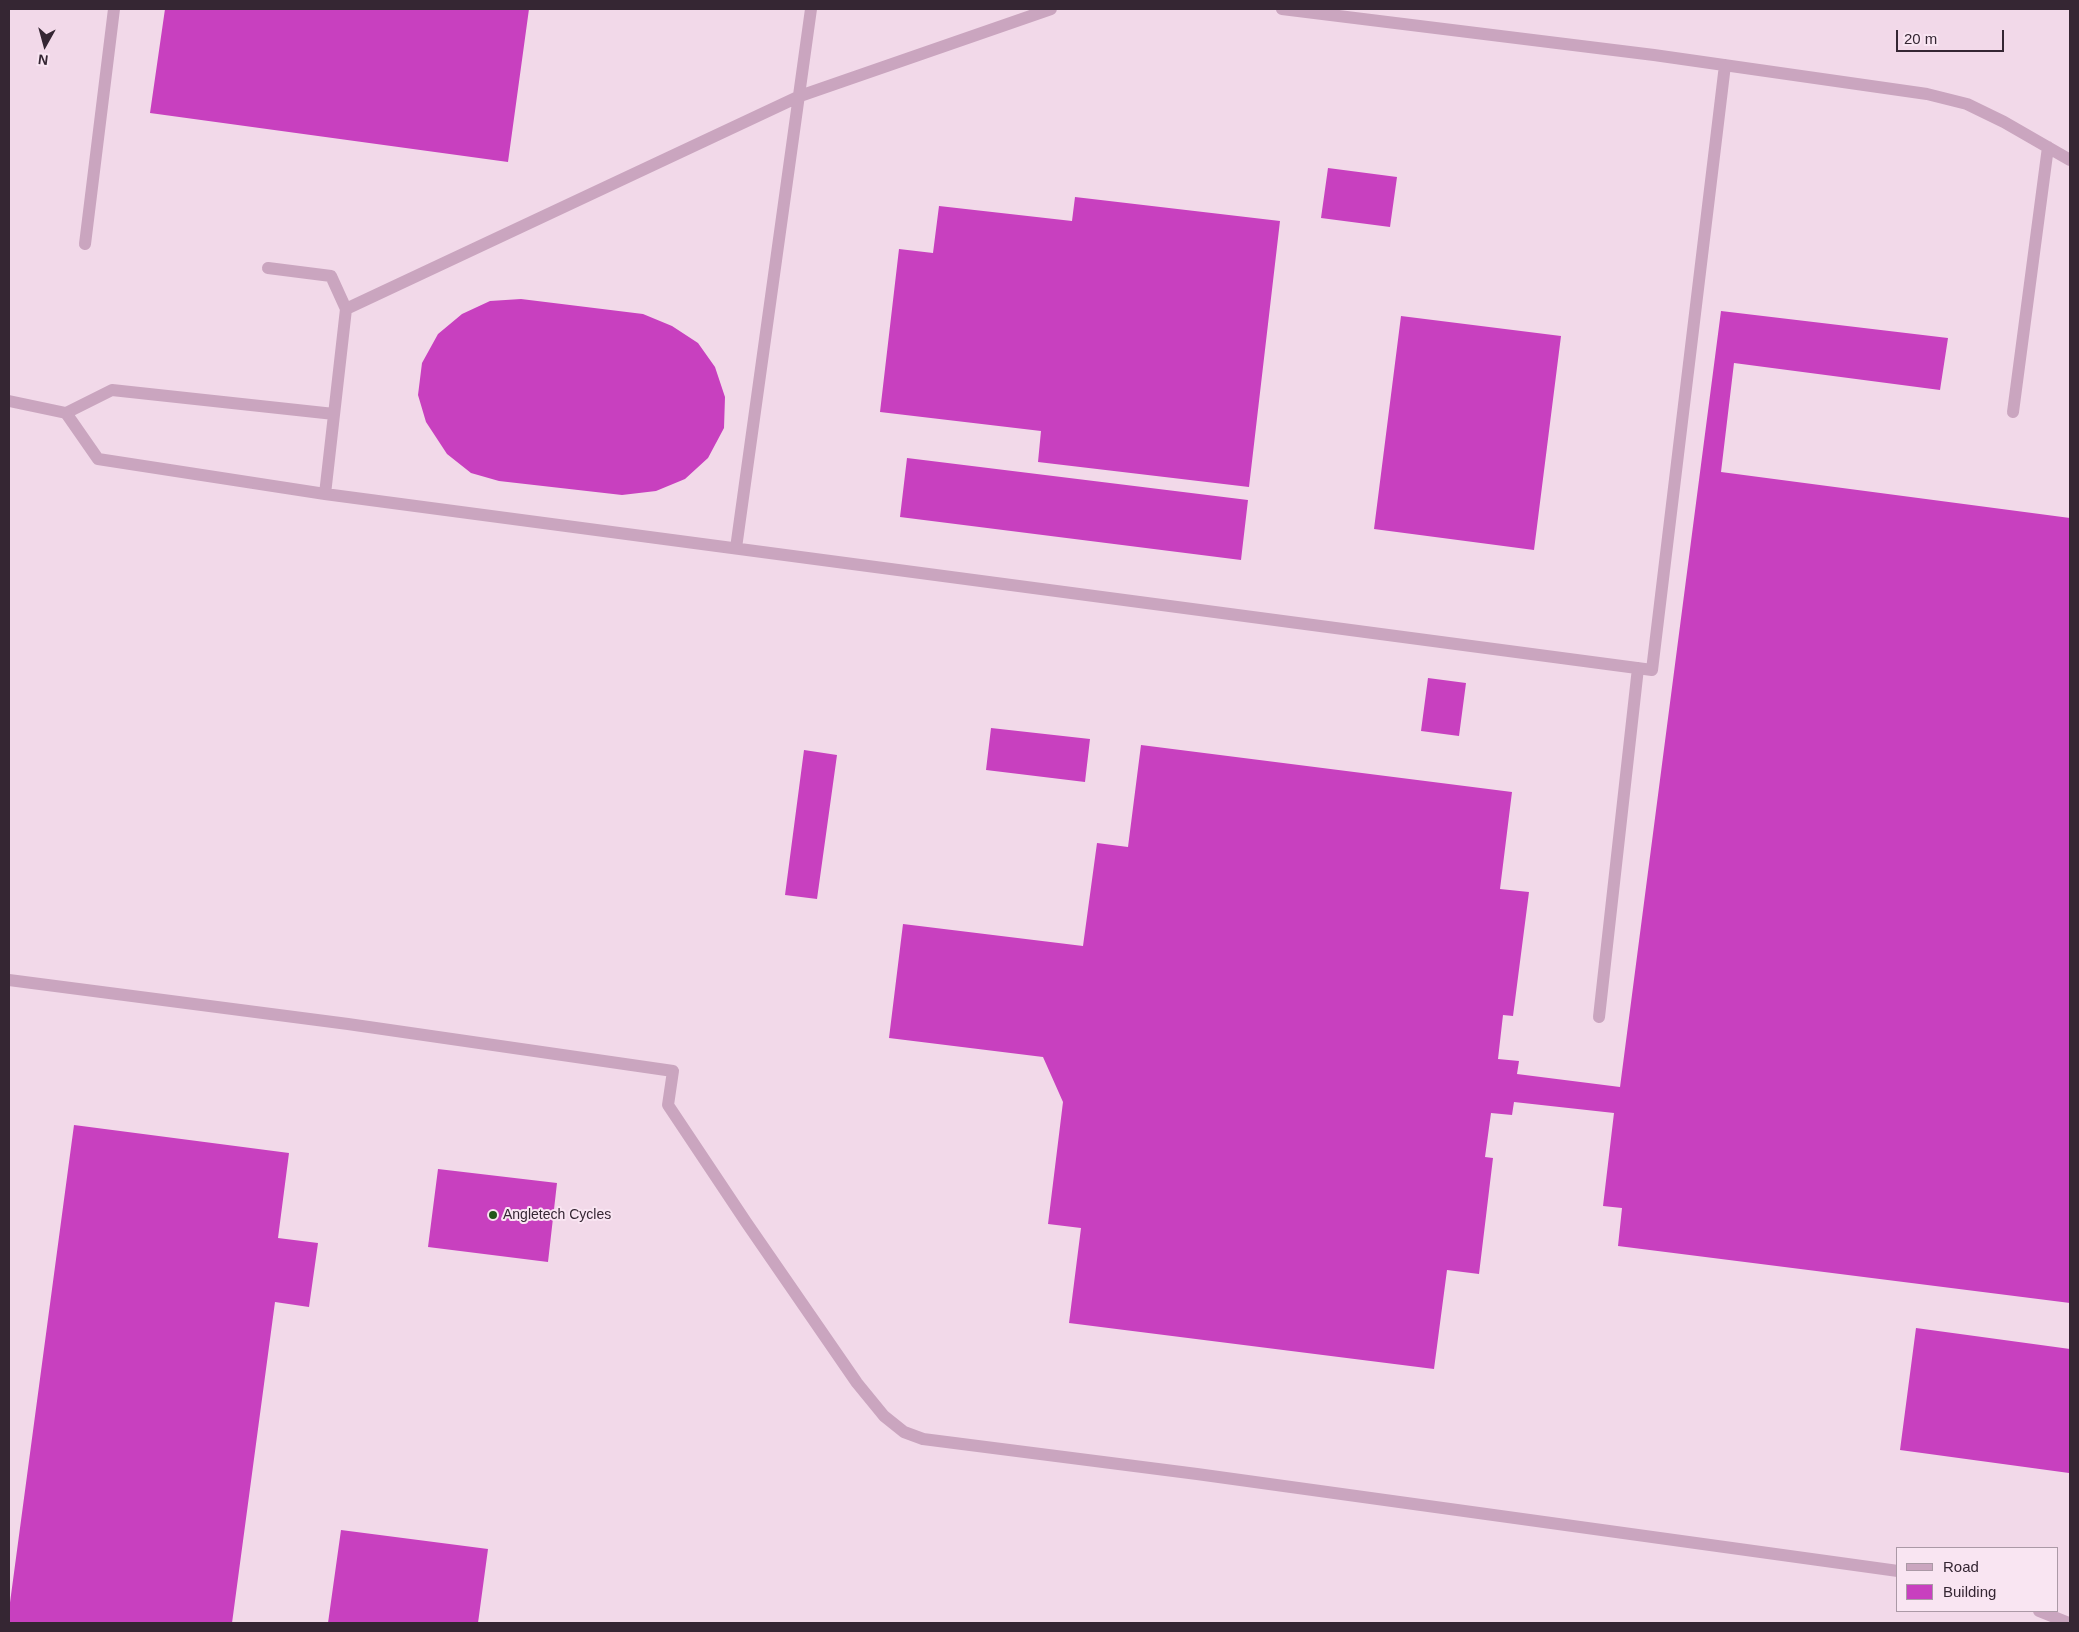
<!DOCTYPE html>
<html>
<head>
<meta charset="utf-8">
<style>
	body { margin:0 }
	#map { position:relative; width:2079px; height:1632px; overflow:hidden; background:#f2d9e9; font-family:Helvetica,sans-serif }
	canvas { display:block }
	.frame { position:absolute; inset:0; border:10px solid #352633; pointer-events:none }
	.legend { position:absolute; left:1896px; top:1547px; width:162px; height:65px; box-sizing:border-box; background:#f9e5f2; border:1px solid #ab99a6; margin:0; padding:6px 9px; list-style:none; font-size:15px; color:#352633 }
	.legend li { display:flex; align-items:center; gap:10px; height:25px }
	.legend b { width:25px; border:1px solid #ab99a6 }
	.north { position:absolute; left:20px; top:20px; width:50px; height:50px; -webkit-text-stroke:4px #f9e5f2; paint-order:stroke; rotate:187deg; font-size:14px; font-weight:700; line-height:20px; text-align:center; color:#352633 }
	.north::after { content:''; display:block; margin:auto; width:18px; height:22px; background:#352633; clip-path:polygon(50% 0,100% 100%,50% 72%,0 100%) }
	.scale { position:absolute; left:1896px; top:30px; width:108px; height:22px; box-sizing:border-box; border:2px solid #352633; border-top:0; padding-left:6px; font-size:15px; line-height:18px; white-space:nowrap; color:#352633; -webkit-text-stroke:4px #f9e5f2; paint-order:stroke }
</style>
</head>
<body>
<div id="map">
<canvas width="2079" height="1632"></canvas>
<div class="frame"></div>
<ul class="legend">
<li><b style="height:6px;background:#caa5bf"></b>Road</li>
<li><b style="height:14px;background:#c840bf"></b>Building</li>
</ul>
<div class="north">N</div>
<div class="scale">20 m</div>
</div>
<script>
const ctx = document.querySelector('canvas').getContext('2d');
ctx.lineJoin = 'round';
function fill(path, color) { ctx.fillStyle = color; ctx.fill(path, 'evenodd'); }
const toPath = rows => new Path2D(rows.map(r => 'M' + r).join(''));
function stroke(path, color, width, dash) { ctx.strokeStyle = color; ctx.lineWidth = width; ctx.lineCap = dash ? 'butt' : 'round'; ctx.setLineDash(dash || []); ctx.stroke(path); }
function label(font, color, halo, rows, align = 'center') {
  ctx.font = font + ' Helvetica,sans-serif'; ctx.lineWidth = 4; ctx.setLineDash([]); ctx.textBaseline = 'middle'; ctx.strokeStyle = halo; ctx.fillStyle = color; for (const [text, x, y, turn = 0] of rows) {
    ctx.save(); ctx.translate(x, y); ctx.rotate((+turn || 0) * Math.PI / 180); ctx.textAlign = isNaN(turn) ? turn : align; if (halo) ctx.strokeText(text, 0, 0); ctx.fillText(text, 0, 0); ctx.restore();
  }
}
const building = toPath([
	[165,9,529,9,508,162,150,113],
	[1328,168,1397,177,1390,227,1321,218],
	[1075,197,1280,221,1249,487,1038,462,1041,431,880,412,899,249,933,253,939,206,1072,221],
	[521,299,643,314,672,326,698,343,715,367,725,397,724,428,708,458,685,479,656,491,622,495,499,481,471,473,447,454,426,422,418,395,422,363,438,334,462,314,490,301],
	[1721,311,1948,338,1940,390,1734,363,1721,472,2070,518,2070,1303,1618,1246,1622,1208,1603,1206,1614,1113,1514,1102,1512,1115,1491,1113,1485,1157,1493,1158,1479,1274,1447,1270,1434,1369,1069,1323,1081,1228,1048,1224,1063,1102,1043,1057,889,1038,903,924,1083,946,1097,843,1128,847,1141,745,1512,792,1500,889,1529,892,1513,1016,1503,1015,1498,1059,1519,1061,1517,1074,1620,1087],
	[1401,316,1561,336,1534,550,1374,529],
	[907,458,1248,500,1241,560,900,517],
	[1428,678,1466,683,1459,736,1421,731],
	[991,728,1090,739,1085,782,986,770],
	[804,750,837,755,817,899,785,895],
	[74,1125,289,1153,278,1238,318,1243,309,1307,275,1302,232,1623,9,1623,9,1610],
	[438,1169,557,1183,548,1262,428,1247],
	[1916,1328,2070,1349,2069,1473,1900,1450],
	[341,1530,488,1549,478,1623,328,1623]
]);
const lane = toPath([
	[1282,9,1654,55,1927,94,1967,104,2004,122,2070,160],
	[85,244,114,9],
	[268,268,331,276,346,309],
	[2013,412,2048,147],
	[334,414,112,390,66,413,98,459,325,494,1652,670,1725,65],
	[325,494,346,309,800,96,1051,9],
	[736,548,811,9],
	[1599,1017,1638,668]
]);
const street = toPath([
	[9,401,66,413],
	[9,980,348,1024,673,1071,668,1105,746,1222,857,1383,884,1416,904,1432,923,1439,1197,1474,1898,1571],
	[2039,1611,2069,1623]
]);
const markers = [
	[493,1215,5,"#22571b"]
];
const poiNames = [
	["Angletech Cycles",503,1215]
];
fill(building, '#c840bf');
stroke(lane, '#caa5bf', 12);
stroke(street, '#caa5bf', 12);
for (const [x, y, r, color] of markers) { const dot = new Path2D(); dot.arc(x, y, r, 0, 2 * Math.PI); ctx.fillStyle = color; ctx.fill(dot); stroke(dot, '#f9e5f2', 2); }
label('14px', '#352633', '#f9e5f2', poiNames, 'left');
</script>
</body>
</html>
